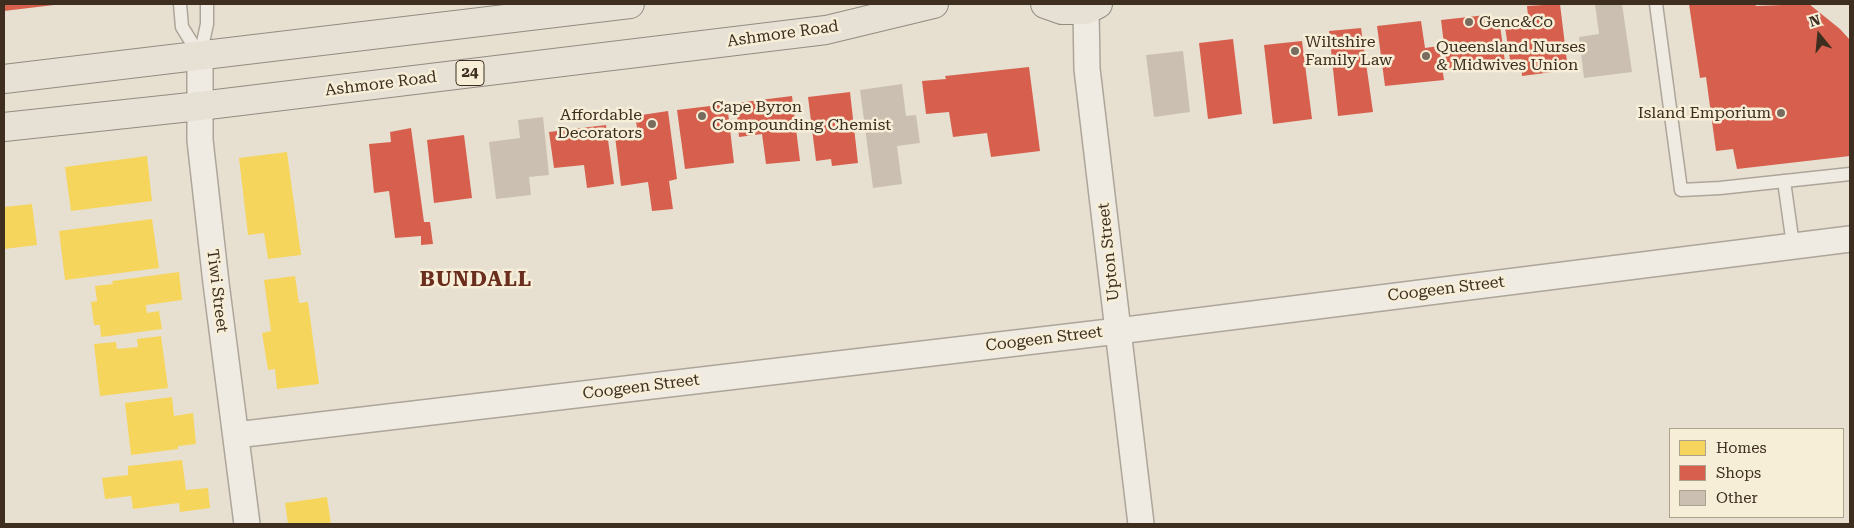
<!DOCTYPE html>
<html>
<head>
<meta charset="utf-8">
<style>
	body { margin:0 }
	#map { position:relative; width:1854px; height:528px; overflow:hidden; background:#e7e0d1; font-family:"Roboto Serif",serif }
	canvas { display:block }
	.frame { position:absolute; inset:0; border:5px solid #3d2e20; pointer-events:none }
	.legend { position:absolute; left:1669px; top:428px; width:175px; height:90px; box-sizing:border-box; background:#f7eed8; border:1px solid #ada18e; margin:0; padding:6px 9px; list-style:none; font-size:15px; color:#3d2e20 }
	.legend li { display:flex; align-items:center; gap:10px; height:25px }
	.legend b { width:25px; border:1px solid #ada18e }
	.north { position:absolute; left:1794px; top:10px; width:50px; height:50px; -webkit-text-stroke:4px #f7eed8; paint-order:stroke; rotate:343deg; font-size:14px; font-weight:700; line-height:20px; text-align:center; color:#3d2e20 }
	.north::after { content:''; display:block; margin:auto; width:18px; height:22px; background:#3d2e20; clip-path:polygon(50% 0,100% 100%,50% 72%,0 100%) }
</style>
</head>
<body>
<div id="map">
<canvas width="1854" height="528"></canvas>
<div class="frame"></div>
<ul class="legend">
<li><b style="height:14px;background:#f6d55c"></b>Homes</li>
<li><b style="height:14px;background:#d6604d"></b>Shops</li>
<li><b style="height:14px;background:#cbbfb2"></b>Other</li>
</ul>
<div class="north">N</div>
</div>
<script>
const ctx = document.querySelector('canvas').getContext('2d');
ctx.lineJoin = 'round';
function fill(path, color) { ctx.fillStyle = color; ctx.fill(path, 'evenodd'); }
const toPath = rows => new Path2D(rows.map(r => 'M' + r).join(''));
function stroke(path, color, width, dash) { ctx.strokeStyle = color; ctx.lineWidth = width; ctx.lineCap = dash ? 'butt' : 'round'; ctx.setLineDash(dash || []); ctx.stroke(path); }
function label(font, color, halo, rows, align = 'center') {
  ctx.font = font + ' "Roboto Serif",serif'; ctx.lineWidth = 5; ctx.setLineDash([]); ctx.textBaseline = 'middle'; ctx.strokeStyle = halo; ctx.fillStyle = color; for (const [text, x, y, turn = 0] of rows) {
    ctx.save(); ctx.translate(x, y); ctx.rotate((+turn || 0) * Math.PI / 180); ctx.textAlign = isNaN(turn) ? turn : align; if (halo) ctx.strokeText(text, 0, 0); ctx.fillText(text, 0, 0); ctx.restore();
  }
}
const homes = toPath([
	[287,152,301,255,268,259,264,233,248,235,239,158],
	[147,156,152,201,71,211,65,167],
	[32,204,37,245,4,249,4,207],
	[152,219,159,268,65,280,59,231],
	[179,272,182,300,146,305,147,313,159,311,162,329,101,337,100,325,94,325,91,302,97,301,95,286,113,284,112,281],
	[295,276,299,303,308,302,319,384,277,389,275,369,268,370,262,333,271,331,264,280],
	[161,336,168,388,100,396,94,344,116,342,117,349,138,347,137,339],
	[172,397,174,416,193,413,196,444,178,446,178,449,131,455,125,403],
	[182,460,186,490,208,488,210,508,180,512,179,503,133,509,131,496,105,499,102,478,128,475,128,466],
	[327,497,331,524,288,524,285,503]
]);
const shops = toPath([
	[4,4,54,4,54,5,4,11],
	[1560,4,1568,70,1522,76,1521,59,1510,60,1505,27,1529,25,1527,6],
	[1689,4,1755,4,1756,6,1809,4,1840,29,1850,40,1850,156,1737,169,1733,149,1716,151,1706,77,1700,78],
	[1486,15,1488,26,1500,25,1505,62,1447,69,1441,20],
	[1421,21,1425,48,1439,46,1444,80,1385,86,1377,26],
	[1361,28,1373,112,1338,116,1329,31],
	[1233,39,1242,114,1208,119,1199,43],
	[1302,41,1312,119,1273,124,1264,45],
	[1029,67,1040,151,991,157,987,133,953,137,949,112,926,114,922,81,946,79,945,76],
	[850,92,858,163,832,166,831,159,816,161,808,97],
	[792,96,800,161,766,164,762,134,739,137,736,103],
	[727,104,734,163,685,169,677,110],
	[668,111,677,179,669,181,673,209,652,211,648,182,621,186,615,136,638,133,635,116],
	[606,125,614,184,587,188,584,165,554,168,549,132],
	[411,128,424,222,430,222,433,244,421,245,421,236,395,238,389,191,374,193,369,144,391,142,390,132],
	[464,135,472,198,434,203,427,140]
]);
const building = toPath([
	[1595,4,1622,4,1632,72,1584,78,1579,37,1599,34],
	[1183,51,1190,112,1154,117,1146,55],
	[902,84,906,116,916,115,920,143,897,146,902,184,873,188,860,90],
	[543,117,549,175,529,177,531,195,496,199,489,142,520,138,518,120]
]);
const lane = toPath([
	[180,4,182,27,200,56],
	[1656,4,1681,190,1720,188,1850,174],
	[200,56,207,24,207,4],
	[1784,181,1793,245]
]);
const street = toPath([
	[1086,10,1087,69,1141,524],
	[200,56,200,140,216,283,247,524],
	[236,435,1118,331,1850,239]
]);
const primary = toPath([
	[1045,4,1062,10,1086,10,1098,4],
	[4,79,630,4],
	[4,127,200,106,826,30,934,4]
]);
const markers = [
	[1469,22,5,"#786c5e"],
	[1295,51,5,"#786c5e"],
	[1426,56,5,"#786c5e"],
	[1781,113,5,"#786c5e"],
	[702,116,5,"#786c5e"],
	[652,124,5,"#786c5e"]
];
const shields = [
	[470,73,28]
];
const shieldNames = [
	["24",470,73]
];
const poiNames = [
	["Genc&Co",1479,22],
	["Wiltshire",1305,42],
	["Family Law",1305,60],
	["Queensland Nurses",1436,47],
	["& Midwives Union",1436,65],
	["Cape Byron",712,107],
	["Compounding Chemist",712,125],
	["Island Emporium",1771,113,"right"],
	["Affordable",642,115,"right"],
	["Decorators",642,133,"right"]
];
const streetNames = [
	["Ashmore Road",783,34,-8],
	["Ashmore Road",381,84,-7],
	["Upton Street",1109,252,-96],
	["Coogeen Street",1446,289,-7],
	["Tiwi Street",217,291,83],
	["Coogeen Street",1044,339,-7],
	["Coogeen Street",641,387,-7]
];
const districtNames = [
	["BUNDALL",476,280]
];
fill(homes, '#f6d55c');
fill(shops, '#d6604d');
fill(building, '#cbbfb2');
stroke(lane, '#ada599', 15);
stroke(street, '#ada599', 28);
stroke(primary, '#928b80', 30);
stroke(lane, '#efebe3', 12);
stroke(street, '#efebe3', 25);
stroke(primary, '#e6e1d4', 28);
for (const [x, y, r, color] of markers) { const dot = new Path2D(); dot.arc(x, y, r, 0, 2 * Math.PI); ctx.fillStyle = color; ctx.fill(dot); stroke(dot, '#f7eed8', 2); }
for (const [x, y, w] of shields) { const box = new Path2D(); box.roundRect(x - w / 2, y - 12.5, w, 25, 4); ctx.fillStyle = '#f7eed8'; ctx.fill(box); stroke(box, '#3d2e20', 1); }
label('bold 15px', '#3d2e20', null, shieldNames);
label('16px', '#3d2e20', '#f7eed8', poiNames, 'left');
label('16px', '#3d2e20', '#f7eed8', streetNames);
ctx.letterSpacing = '1px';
label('bold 21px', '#6b2e1e', '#f7eed8', districtNames);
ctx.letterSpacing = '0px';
</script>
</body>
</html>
